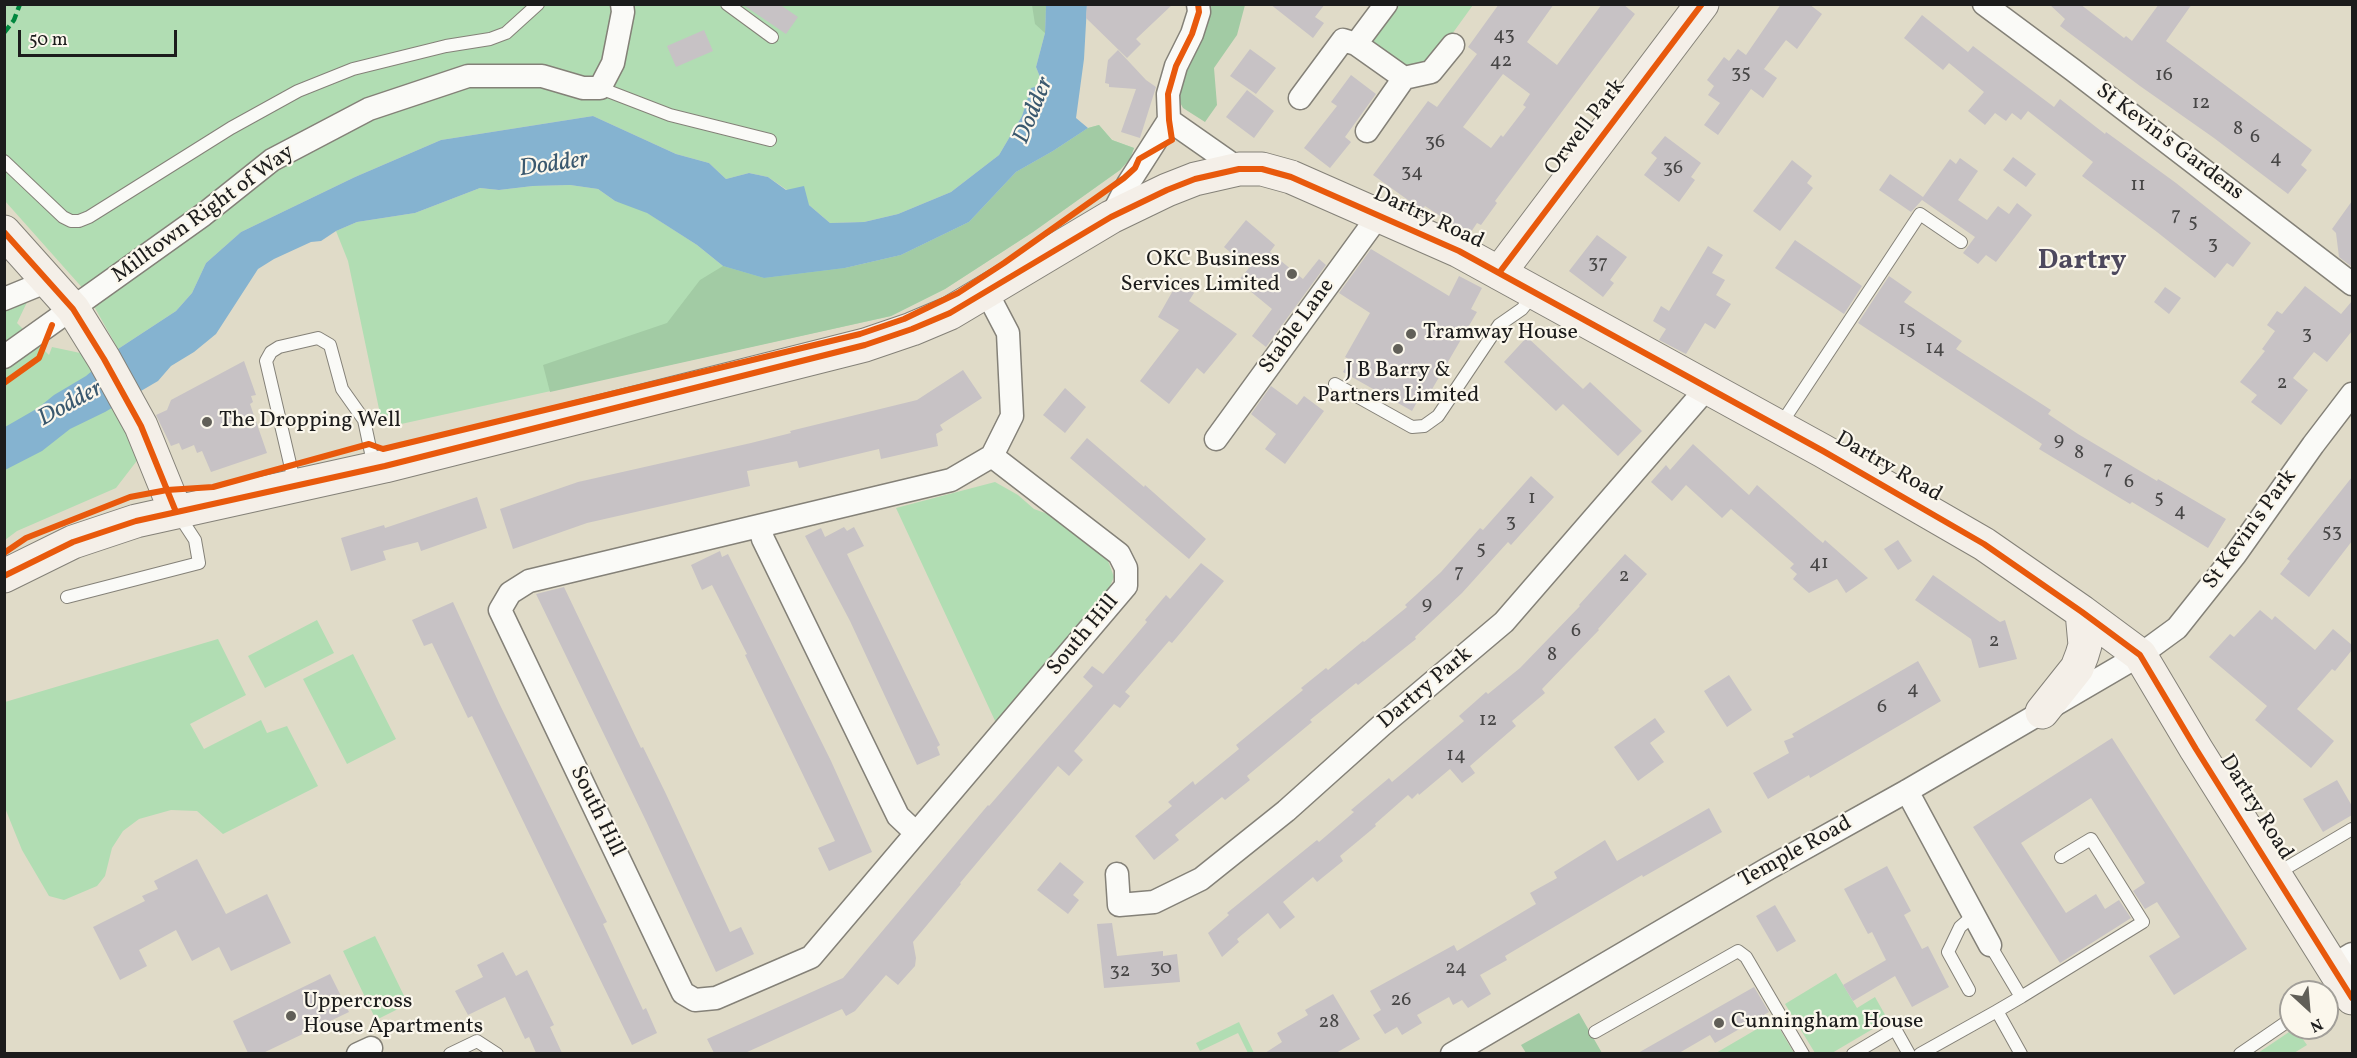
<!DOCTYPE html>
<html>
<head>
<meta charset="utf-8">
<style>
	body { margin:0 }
	#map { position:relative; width:2357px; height:1058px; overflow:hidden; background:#e0dbc8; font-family:Vollkorn,serif }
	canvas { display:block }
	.frame { position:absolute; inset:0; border:6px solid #1c1c1c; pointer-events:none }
	.north { position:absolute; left:2279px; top:980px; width:60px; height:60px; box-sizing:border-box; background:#fbf7ec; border:2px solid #a29f99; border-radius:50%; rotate:154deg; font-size:16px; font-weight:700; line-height:24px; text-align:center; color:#1c1c1c }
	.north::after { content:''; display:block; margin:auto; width:21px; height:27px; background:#615f58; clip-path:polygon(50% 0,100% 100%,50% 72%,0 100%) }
	.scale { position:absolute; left:18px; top:30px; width:159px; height:27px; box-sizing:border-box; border:3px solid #1c1c1c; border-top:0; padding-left:8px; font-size:18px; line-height:21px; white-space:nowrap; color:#1c1c1c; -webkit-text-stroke:4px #fbf7ec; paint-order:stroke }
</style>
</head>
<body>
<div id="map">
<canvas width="2357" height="1058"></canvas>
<div class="frame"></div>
<div class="north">N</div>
<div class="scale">50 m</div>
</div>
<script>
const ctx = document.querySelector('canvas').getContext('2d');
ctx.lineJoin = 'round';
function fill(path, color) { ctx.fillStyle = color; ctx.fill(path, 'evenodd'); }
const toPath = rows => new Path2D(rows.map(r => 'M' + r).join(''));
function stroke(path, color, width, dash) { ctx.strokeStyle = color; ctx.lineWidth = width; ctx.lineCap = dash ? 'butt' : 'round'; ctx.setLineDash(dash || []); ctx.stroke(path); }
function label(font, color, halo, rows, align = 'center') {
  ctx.font = font + ' Vollkorn,serif'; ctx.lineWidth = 4.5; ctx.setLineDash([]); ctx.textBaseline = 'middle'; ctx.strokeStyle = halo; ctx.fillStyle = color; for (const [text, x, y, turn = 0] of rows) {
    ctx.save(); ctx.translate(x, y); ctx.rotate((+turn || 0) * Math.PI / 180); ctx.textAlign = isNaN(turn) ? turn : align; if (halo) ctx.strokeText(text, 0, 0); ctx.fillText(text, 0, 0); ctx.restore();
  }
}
const green = toPath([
	[4,5,1046,5,1045,33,1036,67,1042,82,1039,86,1031,89,1022,116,999,155,951,192,898,214,864,222,830,223,809,205,768,177,749,173,726,179,709,163,676,154,593,116,441,140,355,177,241,232,206,263,192,293,176,311,118,349,86,292,5,201],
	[1398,5,1473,5,1429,66,1411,72,1368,44],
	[1099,125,1112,140,1134,148,1130,159,1120,170,1033,232,945,289,891,316,383,428,348,261,336,231,357,222,415,213,480,188,499,190,533,186,570,185,598,189,615,201,638,207,697,245,723,266,845,268,901,255,969,222,1016,172,1053,151,1088,128],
	[30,296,17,323,49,355,52,347,85,354,139,458,116,488,17,531,5,540,5,307],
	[995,482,1018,495,1034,509,1056,517,1107,558,1114,577,1106,595,997,725,896,508],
	[317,620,334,653,265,688,248,656],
	[218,639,246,695,190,724,204,749,261,720,267,733,287,726,318,786,223,834,197,811,171,810,139,819,123,831,112,848,105,876,97,886,64,900,49,896,22,850,5,808,5,702],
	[353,654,396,739,347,764,303,679],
	[375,936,408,1004,376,1020,343,951],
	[1836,973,1857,1008,1875,997,1888,1020,1832,1053,1815,1053,1785,1004],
	[1774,1019,1794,1053,1716,1053],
	[1239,1022,1254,1053,1248,1053,1238,1033,1200,1051,1196,1043],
	[2295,1028,2307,1045,2294,1053,2258,1053]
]);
const forest = toPath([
	[1032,5,1046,5,1045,33,1035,24],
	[1201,5,1245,5,1237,35,1214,68,1217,105,1205,122,1183,108,1176,95],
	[1099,125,1112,140,1134,148,1130,159,1120,170,1033,232,945,289,891,316,550,392,543,365,667,323,700,280,723,266,764,278,845,268,901,255,969,222,1016,172,1053,151,1088,128],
	[1579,1013,1602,1053,1526,1053,1521,1045]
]);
const water = toPath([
	[1046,5,1087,5,1084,59,1076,118,1088,128,1053,151,1016,172,969,222,901,255,845,268,764,278,723,266,697,245,647,213,615,201,598,189,570,185,533,186,499,190,480,188,415,213,357,222,336,231,321,241,311,242,274,259,258,269,216,334,194,352,171,366,158,381,105,412,70,429,42,451,5,470,5,427,38,408,54,395,86,376,118,349,176,311,192,293,206,263,241,232,355,177,441,140,593,116,676,154,709,163,726,179,749,173,768,177,786,190,804,186,809,205,830,223,864,222,898,214,951,192,999,155,1022,116,1031,88,1039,86,1042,82,1036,67,1045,33]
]);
const building = toPath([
	[742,4,779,4,798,17,786,34],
	[1087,4,1173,4,1136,39,1141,44,1127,58,1086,18],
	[1270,4,1325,4,1315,17,1324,23,1313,38],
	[1499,4,1554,4,1527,42,1557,65,1602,4,1623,4,1635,14,1495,201,1497,203,1481,225,1477,223,1469,235,1425,206,1422,210,1373,175,1428,101,1437,107,1477,54,1468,47],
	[1503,74,1530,94,1523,105,1526,107,1503,137,1501,135,1491,148,1463,127],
	[1781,4,1809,4,1822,14,1797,49,1786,40,1764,69,1777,78,1763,98,1751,89,1718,135,1704,125,1720,103,1708,95,1714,86,1707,80,1724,57,1729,61,1738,49,1746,55],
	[2049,4,2080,4,2124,38,2126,36,2132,41,2159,4,2192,4,2166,41,2312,150,2301,165,2307,170,2288,194,2214,138,2140,86,2060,26,2065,19],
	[1922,15,1968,52,1973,46,2054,107,2060,99,2105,134,2106,132,2176,183,2251,243,2233,267,2227,263,2215,278,2157,232,2082,176,2093,162,2028,111,2021,120,2012,113,2006,121,1995,113,1985,125,1968,111,1984,92,1949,63,1943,70,1904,38],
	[704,30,713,51,676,67,667,46],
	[1250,49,1276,68,1256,94,1230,76],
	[1118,50,1146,80,1156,87,1140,138,1121,132,1136,89,1109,87,1109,84,1105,83,1108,60],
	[1351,75,1376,94,1345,137,1351,142,1330,168,1304,148,1337,106,1331,102],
	[1247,90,1274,111,1254,138,1226,117],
	[1665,136,1701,163,1691,177,1695,180,1679,202,1644,175,1657,158,1651,153],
	[2013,157,2036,174,2026,187,2003,170],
	[1960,158,1978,171,1958,200,1987,220,1998,206,2009,214,2017,203,2032,215,1996,262,1986,255,1978,264,1963,253,1975,237,1922,200,1911,212,1879,190,1890,174,1923,197,1950,159,1956,164],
	[1792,160,1812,176,1807,183,1813,188,1780,231,1753,211],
	[2352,201,2352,267,2339,257,2336,233,2332,229],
	[1246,220,1275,245,1270,252,1303,279,1319,259,1326,265,1266,347,1252,336,1272,309,1238,281,1249,268,1224,247],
	[1597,235,1627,257,1610,280,1614,283,1603,297,1569,271],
	[1795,240,1862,286,1844,314,1775,268],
	[1708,246,1723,255,1712,273,1725,280,1716,295,1731,304,1715,329,1705,323,1686,354,1659,340,1666,329,1653,321,1661,306,1669,311],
	[1371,249,1449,296,1459,276,1482,288,1471,309,1477,312,1424,403,1418,400,1412,411,1343,372,1350,360,1345,357,1370,313,1339,293],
	[1889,276,1912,292,1904,302,1962,341,1956,349,2051,410,2048,414,2078,434,2157,481,2158,479,2226,519,2208,548,2132,502,2130,504,2039,449,2042,444,1858,323],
	[1180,278,1197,288,1189,301,1237,334,1204,374,1197,368,1169,404,1140,381,1179,330,1158,317],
	[2305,286,2341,314,2352,301,2352,331,2327,362,2314,352,2293,378,2308,390,2281,425,2251,402,2257,395,2240,382,2265,351,2262,349,2275,331,2267,325,2277,311,2282,314],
	[2165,287,2181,298,2169,314,2154,302],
	[1527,337,1583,389,1590,382,1642,431,1618,456,1563,404,1556,411,1504,362],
	[244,361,256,395,251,396,253,402,250,404,267,453,211,472,202,451,197,453,194,445,182,450,179,443,171,446,156,415,167,410,171,400],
	[963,370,982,398,940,425,943,430,936,434,938,446,881,459,879,449,799,468,797,461,747,471,750,486,587,523,513,549,500,509,578,482,751,443,791,433,790,431,917,400],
	[1271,386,1297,405,1304,396,1324,411,1285,464,1265,449,1276,434,1251,414],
	[1065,388,1086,407,1065,433,1043,415],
	[1087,438,1144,487,1145,485,1206,539,1189,559,1070,458],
	[1693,444,1749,495,1757,485,1817,538,1823,543,1825,540,1868,578,1846,593,1837,579,1809,593,1793,579,1797,574,1790,568,1794,564,1731,509,1722,518,1686,485,1672,501,1651,482,1666,465,1670,470],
	[1531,476,1554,497,1511,545,1508,542,1462,593,1415,637,1416,639,1358,685,1356,683,1310,720,1312,722,1247,776,1250,780,1225,800,1222,797,1175,835,1179,840,1154,860,1135,836,1172,806,1168,802,1193,781,1195,785,1239,749,1236,745,1303,690,1301,688,1326,668,1328,670,1363,641,1364,642,1407,607,1405,605,1441,572,1480,528,1483,530],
	[2352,477,2352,541,2309,597,2280,574,2290,561,2287,559],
	[477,497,487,528,421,551,418,542,383,551,386,560,351,571,341,538,384,525,385,528],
	[844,527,847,531,854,527,864,546,847,554,940,745,937,747,940,755,917,765,850,621,805,536,821,528,825,537],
	[1898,540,1912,561,1898,570,1884,549],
	[720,551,722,557,728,554,831,761,872,852,829,871,818,848,835,841,745,655,747,654,712,585,702,590,691,565],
	[1625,554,1647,574,1598,629,1599,630,1542,689,1545,693,1512,721,1516,726,1470,766,1475,773,1462,783,1450,769,1419,795,1418,793,1412,799,1408,795,1375,824,1376,826,1340,856,1343,861,1317,882,1313,877,1283,902,1295,917,1280,929,1268,913,1237,939,1239,942,1222,957,1208,933,1229,915,1227,913,1317,840,1319,842,1354,812,1351,810,1389,778,1392,782,1464,721,1459,716,1486,692,1488,694,1520,668,1580,606,1579,605],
	[1201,563,1224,581,1172,643,1169,641,1125,692,1130,696,1120,708,1114,704,1074,751,1083,760,1069,776,1058,766,960,883,961,884,913,942,916,958,915,966,898,985,886,975,855,1011,846,1016,842,1009,745,1053,714,1053,707,1039,843,978,988,805,989,806,1093,686,1083,677,1092,666,1103,674,1147,622,1145,620,1166,595,1170,599],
	[1933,575,2000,622,2005,620,2017,659,1979,668,1971,639,1915,600],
	[564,587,641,748,643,747,666,794,730,932,741,927,754,954,716,972,646,821,536,594],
	[453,602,499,703,607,922,603,924,643,1010,646,1008,657,1033,632,1045,472,716,468,718,432,643,424,646,412,620],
	[2260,610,2272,620,2275,616,2315,650,2333,629,2352,645,2352,650,2335,671,2332,669,2297,709,2334,741,2311,768,2255,720,2267,706,2209,657,2230,634,2234,637],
	[1918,661,1941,701,1810,778,1809,775,1768,799,1753,773,1789,753,1784,741,1794,737,1792,734],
	[1729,675,1752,710,1727,727,1704,691],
	[1655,718,1665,732,1650,743,1664,762,1638,781,1614,747],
	[2112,738,2247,949,2174,995,2149,956,2180,937,2157,902,2145,909,2133,891,2145,883,2091,798,2021,843,2066,913,2096,894,2105,909,2119,900,2131,918,2060,963,1973,827],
	[2337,780,2352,806,2352,815,2323,832,2303,799],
	[1709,808,1722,832,1643,877,1642,875,1505,956,1507,960,1480,975,1491,994,1468,1008,1462,1000,1453,1005,1449,997,1417,1015,1422,1023,1402,1035,1397,1027,1385,1034,1373,1015,1381,1010,1370,991,1454,945,1457,951,1536,904,1530,893,1557,878,1554,872,1605,840,1617,861],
	[197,859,226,914,267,894,291,943,231,971,219,947,192,961,176,930,139,950,147,966,120,980,93,927,145,901,142,896,158,889,154,881],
	[1060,862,1084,882,1073,895,1079,900,1068,914,1037,890],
	[1887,866,1911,911,1904,915,1922,949,1928,946,1949,987,1912,1007,1895,976,1853,1001,1843,985,1886,960,1872,932,1868,934,1844,889],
	[1775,905,1796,941,1777,952,1756,916],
	[1112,923,1117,956,1163,951,1163,956,1177,954,1180,982,1104,988,1097,924],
	[503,952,516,976,527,970,554,1025,550,1027,562,1053,536,1053,529,1037,525,1039,505,997,468,1015,455,991,483,977,477,965],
	[330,974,349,1012,263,1053,248,1053,233,1021],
	[1754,987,1769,1012,1715,1043,1710,1035,1679,1053,1638,1053],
	[1333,994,1360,1039,1336,1053,1265,1053,1282,1042,1277,1033,1308,1015,1305,1010]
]);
const lane = toPath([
	[727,4,772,37],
	[600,88,670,115,770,140],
	[4,161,63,217,71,221,79,221,89,217,231,128,298,91,353,69,446,46,490,39,506,33,538,4],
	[1335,384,1412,427,1424,426,1438,416,1499,325,1522,309,1534,294],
	[1779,427,1920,214,1961,242],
	[295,485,266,361,271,352,279,347,318,338,330,345,342,389,364,420,374,467],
	[67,597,199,563,195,540,178,514],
	[2276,874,2352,829],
	[1990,945,2021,997,1997,1011],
	[1969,990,1948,952,1960,927,1974,915],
	[2021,997,2143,922,2091,839,2061,857],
	[1595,1032,1738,951,1746,957,1803,1054],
	[450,1054,477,1041,497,1054],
	[1853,1054,1895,1029,1909,1054],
	[1920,1054,1997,1011,2021,1054],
	[2240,1054,2291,1019]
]);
const street = toPath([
	[1984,4,2073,70,2352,284],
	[1356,44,1386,4],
	[1404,78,1431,72,1453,45],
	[1300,98,1343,40,1356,44,1404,78,1367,131],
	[1169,120,1239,169],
	[1111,217,1128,184,1169,120,1168,94,1176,66,1192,34,1199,12,1198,4],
	[986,291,1008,333,1012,416,992,456,951,480,529,581,510,593,500,610,683,993,695,1000,716,998,811,957,1126,586,1126,568,1119,554,992,456],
	[4,299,48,281],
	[4,357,203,215,272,160,369,109,468,76,542,76,583,88,600,88,613,63,623,12,622,4],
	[1216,439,1379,215],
	[760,526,763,539,898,816,916,833],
	[1907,791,1990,945],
	[1117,874,1119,905,1154,902,1201,879,1286,811,1382,725,1504,622,1707,388],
	[2332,966,2352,954],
	[358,1054,371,1048],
	[1452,1054,1769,868,1907,791,2140,655,2177,628,2235,555,2313,445,2352,394]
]);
const secondary = toPath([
	[4,232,73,309,104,359,141,426,176,512],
	[1499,273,1702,4],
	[4,576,73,542,136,521,385,466,865,345,912,329,950,313,1111,217,1167,190,1195,179,1239,169,1262,169,1291,177,1459,251,1823,451,1984,544,2082,612,2140,655,2196,749,2352,998],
	[2042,712,2077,668,2082,655,2085,645,2082,612]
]);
const quiet = toPath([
	[4,33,14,20,20,4]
]);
const cycleway = toPath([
	[4,232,73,309,104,359,141,426,176,512],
	[1499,273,1702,4],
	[4,383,39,358,52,325],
	[4,553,26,538,130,497,167,490,213,487,369,444,383,449,860,334,904,319,958,293,1004,263,1124,178,1135,168,1139,159,1172,140,1169,120,1168,94,1176,66,1192,34,1199,12,1198,4],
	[4,576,73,542,136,521,385,466,865,345,912,329,950,313,1111,217,1167,190,1195,179,1239,169,1262,169,1291,177,1459,251,1823,451,1984,544,2082,612,2140,655,2196,749,2352,998]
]);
const markers = [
	[1292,274,6,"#615f58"],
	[1411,334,6,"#615f58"],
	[1398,349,6,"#615f58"],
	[207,422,6,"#615f58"],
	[291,1016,6,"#615f58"],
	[1719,1023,6,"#615f58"]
];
const numberNames = [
	["43",1504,36],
	["42",1501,62],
	["35",1741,74],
	["16",2164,76],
	["12",2201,104],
	["8",2238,130],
	["6",2255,138],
	["36",1435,143],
	["4",2276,159],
	["36",1673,169],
	["34",1412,173],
	["11",2138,186],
	["7",2176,216],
	["5",2193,223],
	["3",2213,245],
	["37",1598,264],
	["15",1907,330],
	["3",2307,335],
	["14",1935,349],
	["2",2282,384],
	["9",2059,441],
	["8",2079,454],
	["7",2108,470],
	["6",2129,483],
	["1",1532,499],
	["5",2159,499],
	["4",2180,512],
	["3",1511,523],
	["53",2332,533],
	["5",1481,550],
	["41",1819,564],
	["7",1459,573],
	["2",1624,577],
	["9",1427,605],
	["6",1576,632],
	["2",1994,642],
	["8",1552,656],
	["4",1913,690],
	["6",1882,708],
	["12",1488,721],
	["14",1456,756],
	["30",1161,969],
	["24",1456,969],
	["32",1120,972],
	["26",1401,1001],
	["28",1329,1023]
];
const streetNames = [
	["Orwell Park",1586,128,-52],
	["St Kevin's Gardens",2169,143,37],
	["Milltown Right of Way",204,215,-36],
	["Dartry Road",1428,219,25],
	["Stable Lane",1298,327,-54],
	["Dartry Road",1888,468,30],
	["St Kevin's Park",2251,530,-54],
	["South Hill",1084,636,-50],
	["Dartry Park",1426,689,-40],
	["Dartry Road",2255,808,58],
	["South Hill",596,812,64],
	["Temple Road",1796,853,-29]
];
const poiNames = [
	["OKC Business",1280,261,"right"],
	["Services Limited",1280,286,"right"],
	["Tramway House",1423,334],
	["J B Barry &",1398,372,"center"],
	["Partners Limited",1398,397,"center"],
	["The Dropping Well",219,422],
	["Uppercross",303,1003],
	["House Apartments",303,1028],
	["Cunningham House",1731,1023]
];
const waterNames = [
	["Dodder",1035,111,-68],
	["Dodder",554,166,-8],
	["Dodder",71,405,-29]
];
const districtNames = [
	["Dartry",2082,263]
];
fill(green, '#b1ddb3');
fill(forest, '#a2cba4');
fill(water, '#85b3d0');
fill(building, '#c7c2c5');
stroke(lane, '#848178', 14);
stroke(street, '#848178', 25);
stroke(secondary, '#848178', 35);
stroke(lane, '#fafaf7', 12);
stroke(street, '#fafaf7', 22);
stroke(secondary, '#f4efe8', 33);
stroke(quiet, '#00873e', 4.5, [9, 4.5]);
stroke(cycleway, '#e8590c', 6);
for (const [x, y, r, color] of markers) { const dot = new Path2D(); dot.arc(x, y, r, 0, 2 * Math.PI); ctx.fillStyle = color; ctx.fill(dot); stroke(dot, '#fbf7ec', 2); }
label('20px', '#474646', null, numberNames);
label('22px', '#1c1c1c', '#fbf7ec', streetNames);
label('22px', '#1c1c1c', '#fbf7ec', poiNames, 'left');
label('italic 24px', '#3a586e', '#fbf7ec', waterNames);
label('bold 28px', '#4d485d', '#fbf7ec', districtNames);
</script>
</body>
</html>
